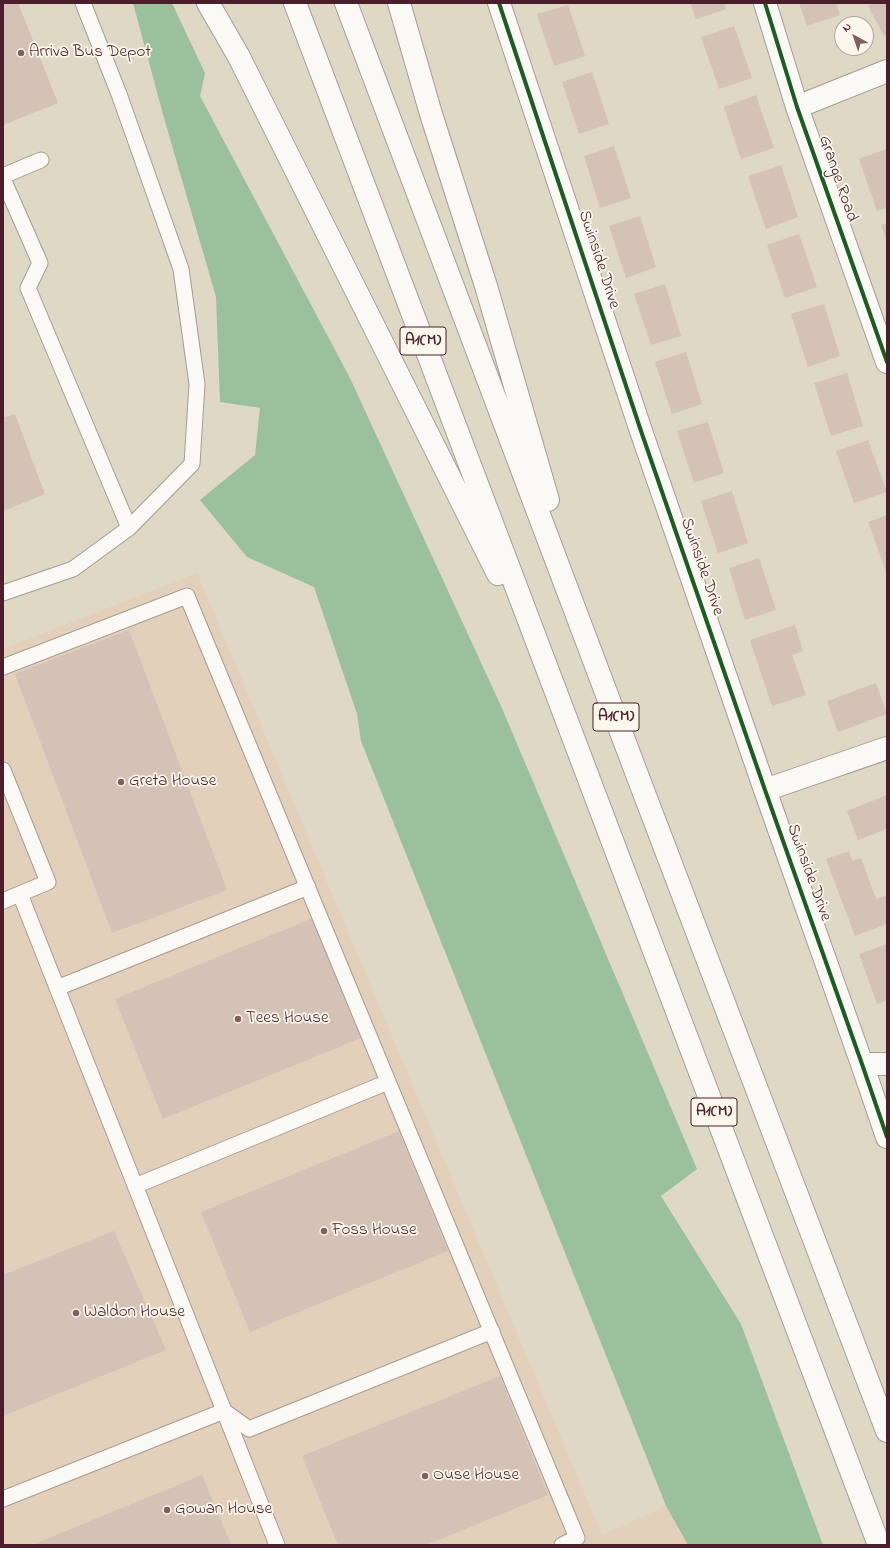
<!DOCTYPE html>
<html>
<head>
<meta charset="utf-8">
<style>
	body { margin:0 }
	#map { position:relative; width:890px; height:1548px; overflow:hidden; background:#dfd8c5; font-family:"Indie Flower",sans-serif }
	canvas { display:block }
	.frame { position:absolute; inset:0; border:4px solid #4a1f2b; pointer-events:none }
	.north { position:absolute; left:834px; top:16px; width:40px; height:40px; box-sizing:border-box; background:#fbf7ec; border:1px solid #b4a19f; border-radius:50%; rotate:320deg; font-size:11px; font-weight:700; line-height:16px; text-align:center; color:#4a1f2b }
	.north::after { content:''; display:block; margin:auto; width:14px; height:18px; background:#7e6061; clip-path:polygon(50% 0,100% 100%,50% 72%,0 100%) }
</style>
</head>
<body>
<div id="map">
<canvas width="890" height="1548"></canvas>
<div class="frame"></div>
<div class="north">N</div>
</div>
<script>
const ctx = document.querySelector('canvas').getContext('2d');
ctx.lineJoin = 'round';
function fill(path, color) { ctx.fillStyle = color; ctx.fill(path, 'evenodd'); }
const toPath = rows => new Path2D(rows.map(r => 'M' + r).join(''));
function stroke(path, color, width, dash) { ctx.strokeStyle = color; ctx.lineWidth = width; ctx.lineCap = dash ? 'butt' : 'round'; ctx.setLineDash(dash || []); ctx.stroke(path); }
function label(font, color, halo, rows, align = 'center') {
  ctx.font = font + ' "Indie Flower",sans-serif'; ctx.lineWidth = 3.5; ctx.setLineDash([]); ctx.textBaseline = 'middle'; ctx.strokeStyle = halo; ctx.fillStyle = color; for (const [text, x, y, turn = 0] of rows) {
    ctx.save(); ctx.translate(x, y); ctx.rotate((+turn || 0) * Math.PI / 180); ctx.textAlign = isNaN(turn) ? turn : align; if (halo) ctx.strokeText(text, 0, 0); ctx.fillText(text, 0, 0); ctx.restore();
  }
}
const built = toPath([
	[197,573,602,1535,666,1506,688,1545,3,1545,3,649]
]);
const forest = toPath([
	[133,3,172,3,205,73,200,96,350,378,501,706,697,1169,661,1196,741,1324,823,1545,688,1545,666,1506,361,741,357,714,314,587,247,557,200,500,255,455,260,408,220,402,216,297,164,118]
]);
const building = toPath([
	[3,3,18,3,58,103,3,125],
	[690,3,724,3,726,9,696,19],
	[799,3,836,3,840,15,807,26],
	[874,3,887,3,887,34,884,36,868,6],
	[568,5,585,56,554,66,537,14],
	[734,26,752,78,719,89,701,37],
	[592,72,609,124,579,134,562,82],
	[756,95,774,148,741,159,724,107],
	[614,146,631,198,600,208,584,156],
	[887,149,887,208,877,211,859,159],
	[781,165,798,217,766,229,748,176],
	[640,216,656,267,626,278,609,226],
	[887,223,887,242,881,225],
	[799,234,817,287,785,298,767,245],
	[665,284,681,336,651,345,634,294],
	[824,304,840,356,808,367,791,314],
	[686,352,702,404,672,414,655,362],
	[847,373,863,426,831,436,814,383],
	[15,414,45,494,3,511,3,418],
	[708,422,724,473,694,483,677,431],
	[868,440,887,492,854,503,836,451],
	[732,491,748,543,718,553,701,501],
	[887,515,887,574,868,522],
	[759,558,776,610,745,620,729,568],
	[795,625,803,651,792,655,806,695,772,706,750,640],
	[129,630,227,890,112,933,15,674],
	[876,683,887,714,838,732,827,701],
	[887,795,887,829,858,840,847,811],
	[849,851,852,861,861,858,876,899,887,895,887,924,855,936,826,859],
	[313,918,361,1038,163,1119,115,999],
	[887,944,887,1000,877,1004,859,954],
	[399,1131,448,1251,250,1332,201,1212],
	[114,1231,166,1350,3,1416,3,1275],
	[500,1376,548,1495,426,1545,338,1545,302,1456],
	[202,1475,231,1545,32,1545]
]);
const lane = toPath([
	[3,176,41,160],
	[3,179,40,263,28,288,129,528],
	[3,593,73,569,129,528,192,464,197,384,181,269,119,94,83,3],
	[3,667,187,596,577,1538,562,1545],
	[3,770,48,882,3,901],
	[20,894,277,1545],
	[57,988,308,887],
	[135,1186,388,1082],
	[3,1499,224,1411,249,1429,492,1331]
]);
const street = toPath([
	[499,3,641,431,765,790,862,1064,887,1137],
	[765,3,797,107,887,362],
	[797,107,887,71],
	[765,790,887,748],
	[862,1064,887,1064]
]);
const highway = toPath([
	[208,3,238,55,498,574],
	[295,3,879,1545],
	[346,3,641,785,887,1431],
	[399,3,431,114,486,286,548,500]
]);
const cycleway = toPath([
	[499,3,641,431,765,790,862,1064,887,1137],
	[765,3,797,107,887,362]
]);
const markers = [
	[21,53,4,"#7e6061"],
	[121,782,4,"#7e6061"],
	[238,1019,4,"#7e6061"],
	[324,1231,4,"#7e6061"],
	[76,1313,4,"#7e6061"],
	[425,1476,4,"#7e6061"],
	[167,1510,4,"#7e6061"]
];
const shields = [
	[423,341,46],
	[616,717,46],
	[714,1112,46]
];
const shieldNames = [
	["A1(M)",423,341],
	["A1(M)",616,717],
	["A1(M)",714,1112]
];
const poiNames = [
	["Arriva Bus Depot",29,53],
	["Greta House",129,782],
	["Tees House",246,1019],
	["Foss House",332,1231],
	["Waldon House",84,1313],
	["Ouse House",433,1476],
	["Gowan House",175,1510]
];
const streetNames = [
	["Grange Road",837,179,71],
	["Swinside Drive",598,260,72],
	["Swinside Drive",701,567,71],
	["Swinside Drive",808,873,70]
];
fill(built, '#e2d0ba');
fill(forest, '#9ac19b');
fill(building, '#d3c2b5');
stroke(lane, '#a59c92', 17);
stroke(street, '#a59c92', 24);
stroke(highway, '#a59c92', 24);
stroke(lane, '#faf9f6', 15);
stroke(street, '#faf9f6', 22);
stroke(highway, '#faf9f6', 22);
stroke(cycleway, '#1b5e20', 4);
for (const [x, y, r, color] of markers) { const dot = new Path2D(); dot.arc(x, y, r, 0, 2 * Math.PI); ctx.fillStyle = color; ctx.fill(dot); stroke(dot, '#fbf7ec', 1.5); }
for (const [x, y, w] of shields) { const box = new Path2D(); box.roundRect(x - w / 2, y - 14, w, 28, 3); ctx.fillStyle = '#fbf7ec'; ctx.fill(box); stroke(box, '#4a1f2b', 1); }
label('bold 16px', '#4a1f2b', null, shieldNames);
label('17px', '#4a1f2b', '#fbf7ec', poiNames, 'left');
label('17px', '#4a1f2b', '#fbf7ec', streetNames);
</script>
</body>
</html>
